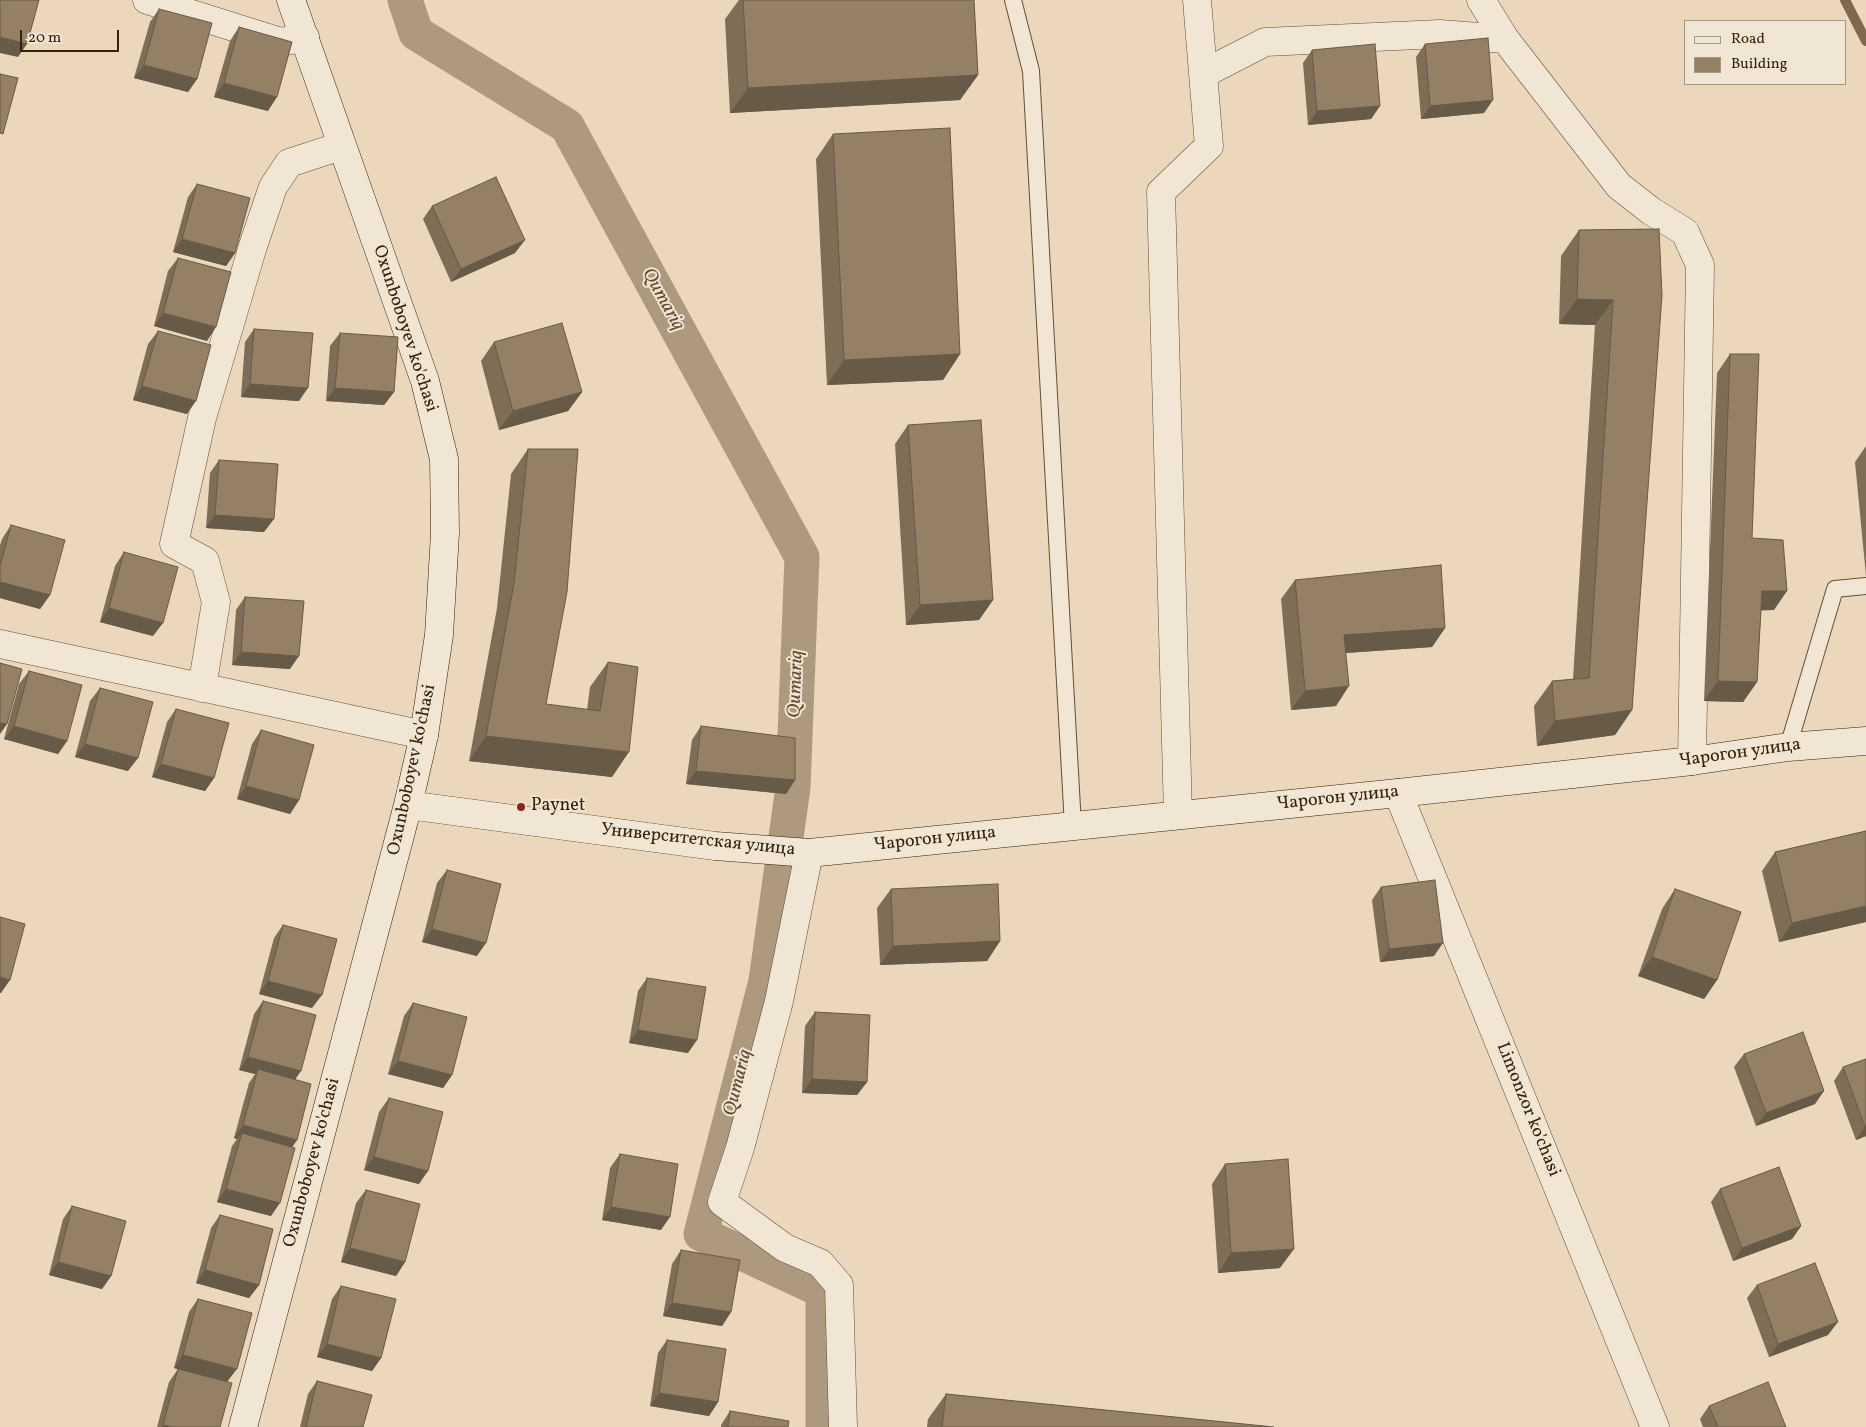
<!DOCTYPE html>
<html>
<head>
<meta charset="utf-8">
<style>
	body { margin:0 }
	#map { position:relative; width:1866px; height:1427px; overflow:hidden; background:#ead7bc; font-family:Vollkorn,serif }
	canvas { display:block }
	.legend { position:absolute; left:1684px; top:20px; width:162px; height:65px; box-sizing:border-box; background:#f1e5d3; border:1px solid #a69781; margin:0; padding:6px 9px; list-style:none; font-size:15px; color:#352207 }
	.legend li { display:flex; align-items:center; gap:10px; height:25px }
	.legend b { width:25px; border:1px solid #a69781 }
	.scale { position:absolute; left:20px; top:30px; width:99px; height:22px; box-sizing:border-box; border:2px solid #352207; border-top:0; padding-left:6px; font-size:15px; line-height:18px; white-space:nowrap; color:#352207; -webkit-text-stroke:4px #f1e5d3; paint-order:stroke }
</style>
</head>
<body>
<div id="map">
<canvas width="1866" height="1427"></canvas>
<ul class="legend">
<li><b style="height:6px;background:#f1e5d3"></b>Road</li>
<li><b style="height:14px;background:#938065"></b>Building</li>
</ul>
<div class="scale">20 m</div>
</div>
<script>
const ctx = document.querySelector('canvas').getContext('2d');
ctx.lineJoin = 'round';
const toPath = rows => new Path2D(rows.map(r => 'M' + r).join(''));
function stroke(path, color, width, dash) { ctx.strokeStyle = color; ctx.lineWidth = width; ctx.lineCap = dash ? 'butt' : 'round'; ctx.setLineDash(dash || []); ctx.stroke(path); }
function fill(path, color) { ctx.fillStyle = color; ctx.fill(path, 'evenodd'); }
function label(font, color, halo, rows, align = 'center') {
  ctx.font = font + ' Vollkorn,serif'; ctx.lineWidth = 4; ctx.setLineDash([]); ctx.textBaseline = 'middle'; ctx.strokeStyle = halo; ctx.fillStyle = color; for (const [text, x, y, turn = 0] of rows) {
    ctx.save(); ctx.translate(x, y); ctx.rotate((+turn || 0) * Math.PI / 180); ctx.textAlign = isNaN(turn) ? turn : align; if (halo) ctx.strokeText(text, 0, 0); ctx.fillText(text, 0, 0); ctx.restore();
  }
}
const stream = toPath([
	[1845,0,1866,41]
]);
const canal = toPath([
	[405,0,416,33,567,126,802,557,793,787,766,981,701,1234,823,1291,823,1427]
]);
const service = toPath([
	[1013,0,1031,71,1073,826],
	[1788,747,1835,589,1866,586]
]);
const minor = toPath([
	[147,0,281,42,305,37],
	[1481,0,1505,39,1619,186,1651,211,1685,232,1700,265,1692,761],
	[1203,74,1265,42,1440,34,1505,39],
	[0,644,424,735],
	[202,688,216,602,205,561,174,544,202,418,253,246,273,187,289,163,341,146],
	[1398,793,1655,1427],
	[1178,815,1161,192,1209,146,1197,0],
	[809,853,779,1001,740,1148,722,1202,785,1248,820,1263,839,1285,843,1427]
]);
const secondary = toPath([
	[408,805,715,846,809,853,1398,793,1692,761,1788,747,1866,741],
	[243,1427,408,805,424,735,439,635,445,533,444,459,425,381,291,0]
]);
const wall = toPath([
	[739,0,974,0,978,75,960,100,730,113,725,19],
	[159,9,197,79,188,92,134,78,150,22],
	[239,27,268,111,214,97,230,41],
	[1425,44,1484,113,1421,119,1416,57],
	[1312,50,1380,106,1371,119,1308,125,1303,63],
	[833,134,960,354,943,380,827,385,816,159],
	[197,184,235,253,226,266,173,252,188,197],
	[432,206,515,253,451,282,423,219],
	[1659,229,1632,710,1615,735,1537,746,1534,706,1552,681,1573,679,1595,325,1559,324,1561,256,1579,230],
	[178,258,207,341,154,326,168,271],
	[254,329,299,401,241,397,245,342],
	[158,331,187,414,133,400,148,344],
	[340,333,394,392,384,405,326,401,330,346],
	[494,342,582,392,568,411,499,430,481,361],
	[1730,354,1752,538,1774,610,1761,610,1757,682,1743,702,1704,701,1717,373],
	[908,425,993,600,979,620,906,625,895,444],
	[1866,446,1866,576,1855,462],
	[528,449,546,704,587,710,590,687,608,662,612,777,469,761,497,608,511,474],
	[219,460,264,532,206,528,210,473],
	[11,525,50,595,40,609,0,598,0,545,2,539],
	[124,552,153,636,100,622,115,566],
	[1295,580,1445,628,1432,647,1346,653,1336,706,1291,710,1281,599],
	[245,597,290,669,232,665,236,610],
	[29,671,67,741,58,754,4,739,19,684],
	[100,688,128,771,75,757,90,701],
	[176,709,214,778,205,791,152,777,167,722],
	[701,726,795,780,786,794,686,784,692,740],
	[261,730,299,800,290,814,237,799,252,744],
	[1866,831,1866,922,1779,942,1762,871,1775,852],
	[447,870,477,956,422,942,437,883],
	[1381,887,1434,956,1380,962,1372,900],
	[891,889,1000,941,987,961,880,965,877,908],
	[1675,889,1717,980,1704,999,1638,976,1662,909],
	[283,925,312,1008,259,994,274,938],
	[647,978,688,1053,629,1043,638,991],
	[263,1001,296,1079,297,1140,292,1147,271,1216,217,1202,232,1146,237,1139,234,1138,249,1083,255,1074,239,1070,254,1014],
	[413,1003,452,1075,443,1088,388,1074,404,1016],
	[815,1012,867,1082,857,1095,802,1093,805,1026],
	[1744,1054,1815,1104,1756,1126,1734,1067],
	[1866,1059,1866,1136,1856,1140,1834,1081,1843,1067],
	[389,1098,419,1184,364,1170,379,1112],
	[620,1154,661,1230,602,1220,610,1168],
	[1225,1164,1280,1268,1218,1273,1212,1184],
	[1720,1189,1801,1226,1792,1239,1733,1261,1711,1202],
	[366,1190,405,1262,396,1276,341,1262,356,1203],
	[72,1206,111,1276,102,1289,49,1275,63,1219],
	[220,1215,259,1285,249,1298,196,1283,211,1228],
	[681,1250,731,1312,722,1326,663,1316,672,1264],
	[1757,1285,1828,1335,1769,1357,1747,1298],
	[341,1286,381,1358,372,1371,317,1357,332,1299],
	[198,1299,227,1382,220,1427,157,1427,169,1382,178,1369,174,1368,189,1312],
	[667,1340,718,1402,709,1416,650,1406,658,1353],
	[317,1381,363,1427,300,1427,308,1394],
	[946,1394,1274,1427,927,1427,928,1419],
	[1709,1406,1786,1427,1703,1427,1700,1419],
	[730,1411,788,1427,721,1427,721,1425]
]);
const shadedWall = toPath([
	[0,37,27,44,18,57,0,53],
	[144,65,197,79,188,92,134,78],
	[978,75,960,100,730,113,748,88],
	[224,83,277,97,268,111,214,97],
	[1493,100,1484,113,1421,119,1430,106],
	[1380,106,1371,119,1308,125,1317,111],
	[182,239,235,253,226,266,173,252],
	[525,240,515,253,451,282,461,269],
	[1577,299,1613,300,1595,325,1559,324],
	[163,313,216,327,207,341,154,326],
	[960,354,943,380,827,385,844,360],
	[250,384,308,388,299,401,241,397],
	[142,386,196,401,187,414,133,400],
	[335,388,394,392,384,405,326,401],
	[582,392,568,411,499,430,513,411],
	[215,515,274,519,264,532,206,528],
	[0,582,50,595,40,609,0,598],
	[1762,591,1787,591,1774,610,1749,611],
	[993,600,979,620,906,625,920,605],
	[109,608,163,623,153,636,100,622],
	[1445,628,1432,647,1330,654,1344,635],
	[241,652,299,656,290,669,232,665],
	[1718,681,1757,682,1743,702,1704,701],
	[1349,686,1336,706,1291,710,1305,691],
	[1632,710,1615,735,1537,746,1555,721],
	[0,723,7,724,0,734],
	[14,726,67,741,58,754,4,739],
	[486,736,629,752,612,777,469,761],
	[85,744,138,758,128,771,75,757],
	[161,764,214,778,205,791,152,777],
	[696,771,795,780,786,794,686,784],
	[246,786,299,800,290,814,237,799],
	[1866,906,1866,922,1779,942,1792,923],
	[432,929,486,943,477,956,422,942],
	[1000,941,987,961,880,965,893,946],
	[1443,943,1434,956,1380,962,1389,949],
	[1652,957,1717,980,1704,999,1638,976],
	[0,977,10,980,1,993,0,993],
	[268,981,322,995,312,1008,259,994],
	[638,1030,697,1040,688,1053,629,1043],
	[248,1057,301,1071,292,1084,258,1069,255,1074,239,1070],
	[398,1061,452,1075,443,1088,388,1074],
	[812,1079,867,1082,857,1095,802,1093],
	[1824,1091,1815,1104,1756,1126,1766,1113],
	[243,1125,297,1140,288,1153,242,1133,237,1139,234,1138],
	[1866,1126,1866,1136,1856,1140,1865,1127],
	[374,1157,428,1171,419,1184,364,1170],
	[226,1189,280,1203,271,1216,217,1202],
	[611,1207,670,1217,661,1230,602,1220],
	[1801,1226,1792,1239,1733,1261,1742,1248],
	[350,1248,405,1262,396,1276,341,1262],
	[1294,1249,1280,1268,1218,1273,1231,1253],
	[58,1262,111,1276,102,1289,49,1275],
	[205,1270,259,1285,249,1298,196,1283],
	[672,1303,731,1312,722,1326,663,1316],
	[1838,1322,1828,1335,1769,1357,1778,1344],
	[327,1344,381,1358,372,1371,317,1357],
	[183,1355,237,1369,227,1382,174,1368],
	[659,1393,718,1402,709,1416,650,1406],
	[163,1425,173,1427,162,1427]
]);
const building = toPath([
	[0,0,39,0,27,44,0,37,0,0],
	[743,0,974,0,978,75,748,88,743,0],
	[159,9,212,23,197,79,144,65,159,9],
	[239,27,292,42,277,97,224,83,239,27],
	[1488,38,1493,100,1430,106,1425,44,1488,38],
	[1375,44,1380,106,1317,111,1312,50,1375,44],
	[0,74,18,78,3,134,0,133,0,74],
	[950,128,960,354,844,360,833,134,950,128],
	[496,177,525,240,461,269,432,206,496,177],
	[197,184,250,198,235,253,182,239,197,184],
	[1659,229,1662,295,1632,710,1555,721,1552,681,1589,678,1613,300,1577,299,1579,230,1659,229],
	[178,258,231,272,216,327,163,313,178,258],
	[562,323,582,392,513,411,494,342,562,323],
	[254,329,313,333,308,388,250,384,254,329],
	[158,331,211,345,196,401,142,386,158,331],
	[340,333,398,337,394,392,335,388,340,333],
	[1730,354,1759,354,1752,538,1783,540,1787,591,1762,591,1757,682,1718,681,1730,354],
	[981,420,993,600,920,605,908,425,981,420],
	[528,449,578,449,567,592,546,704,600,711,608,662,638,667,629,752,486,736,514,583,528,449],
	[219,460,278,464,274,519,215,515,219,460],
	[11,525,65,540,50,595,0,582,0,566,11,525],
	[124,552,178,567,163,623,109,608,124,552],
	[1441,565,1445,628,1344,635,1349,686,1305,691,1295,580,1441,565],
	[245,597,304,601,299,656,241,652,245,597],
	[0,663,22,669,7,724,0,723,0,663],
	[29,671,82,685,67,741,14,726,29,671],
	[100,688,153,702,138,758,85,744,100,688],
	[176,709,229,723,214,778,161,764,176,709],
	[701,726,795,738,795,780,696,771,701,726],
	[261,730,314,745,299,800,246,786,261,730],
	[1866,831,1866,906,1792,923,1775,852,1866,831],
	[447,870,501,884,486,943,432,929,447,870],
	[1435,880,1443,943,1389,949,1381,887,1435,880],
	[998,884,1000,941,893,946,891,889,998,884],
	[1675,889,1741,912,1717,980,1652,957,1675,889],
	[0,917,25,924,10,980,0,977,0,917],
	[283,925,337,939,322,995,268,981,283,925],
	[647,978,706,987,697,1040,638,1030,647,978],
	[263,1001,316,1015,301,1071,248,1057,263,1001],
	[413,1003,467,1017,452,1075,398,1061,413,1003],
	[815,1012,870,1015,867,1082,812,1079,815,1012],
	[1803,1032,1824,1091,1766,1113,1744,1054,1803,1032],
	[1866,1059,1866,1126,1865,1127,1843,1067,1866,1059],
	[258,1069,311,1084,297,1140,243,1125,258,1069],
	[389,1098,443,1112,428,1171,374,1157,389,1098],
	[242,1133,295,1148,280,1203,226,1189,242,1133],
	[620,1154,678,1164,670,1217,611,1207,620,1154],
	[1288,1159,1294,1249,1231,1253,1225,1164,1288,1159],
	[1779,1167,1801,1226,1742,1248,1720,1189,1779,1167],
	[366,1190,420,1204,405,1262,350,1248,366,1190],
	[72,1206,126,1221,111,1276,58,1262,72,1206],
	[220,1215,273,1229,259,1285,205,1270,220,1215],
	[681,1250,740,1260,731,1312,672,1303,681,1250],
	[1815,1263,1838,1322,1778,1344,1757,1285,1815,1263],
	[341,1286,396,1299,381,1358,327,1344,341,1286],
	[198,1299,252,1313,237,1369,183,1355,198,1299],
	[667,1340,726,1349,718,1402,659,1393,667,1340],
	[178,1369,232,1383,220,1427,173,1427,163,1425,178,1369],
	[317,1381,372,1395,363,1427,306,1427,317,1381],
	[1768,1382,1786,1427,1718,1427,1709,1406,1768,1382],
	[946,1394,1274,1427,942,1427,946,1394],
	[730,1411,789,1421,788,1427,728,1427,730,1411]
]);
const markers = [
	[521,807,5,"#8f2418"]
];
const streetNames = [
	["Oxunboboyev ko'chasi",404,329,72],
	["Чарогон улица",1740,754,-8],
	["Oxunboboyev ko'chasi",413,770,-78],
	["Чарогон улица",1338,799,-6],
	["Чарогон улица",935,840,-6],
	["Университетская улица",698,841,6],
	["Limonzor ko'chasi",1527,1110,68],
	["Oxunboboyev ko'chasi",313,1163,-75]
];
const poiNames = [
	["Paynet",531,807]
];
const waterNames = [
	["Qumariq",662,300,61],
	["Qumariq",797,684,-88],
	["Qumariq",739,1083,-76]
];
stroke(stream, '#7c694e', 10);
stroke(canal, '#ac997e', 35);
stroke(service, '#624f34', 18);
stroke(minor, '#624f34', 29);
stroke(secondary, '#352207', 29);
stroke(service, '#f1e5d3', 16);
stroke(minor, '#f1e5d3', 28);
stroke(secondary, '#f1e5d3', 28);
fill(wall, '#7e6e57');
fill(shadedWall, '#675a47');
fill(building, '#938065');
stroke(building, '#675a47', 1);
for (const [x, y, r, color] of markers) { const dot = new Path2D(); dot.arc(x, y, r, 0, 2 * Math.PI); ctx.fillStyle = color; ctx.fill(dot); stroke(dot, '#f1e5d3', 2); }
label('18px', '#352207', '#f1e5d3', streetNames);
label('18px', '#352207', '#f1e5d3', poiNames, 'left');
label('italic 19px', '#5f4c31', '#f1e5d3', waterNames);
</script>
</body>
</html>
